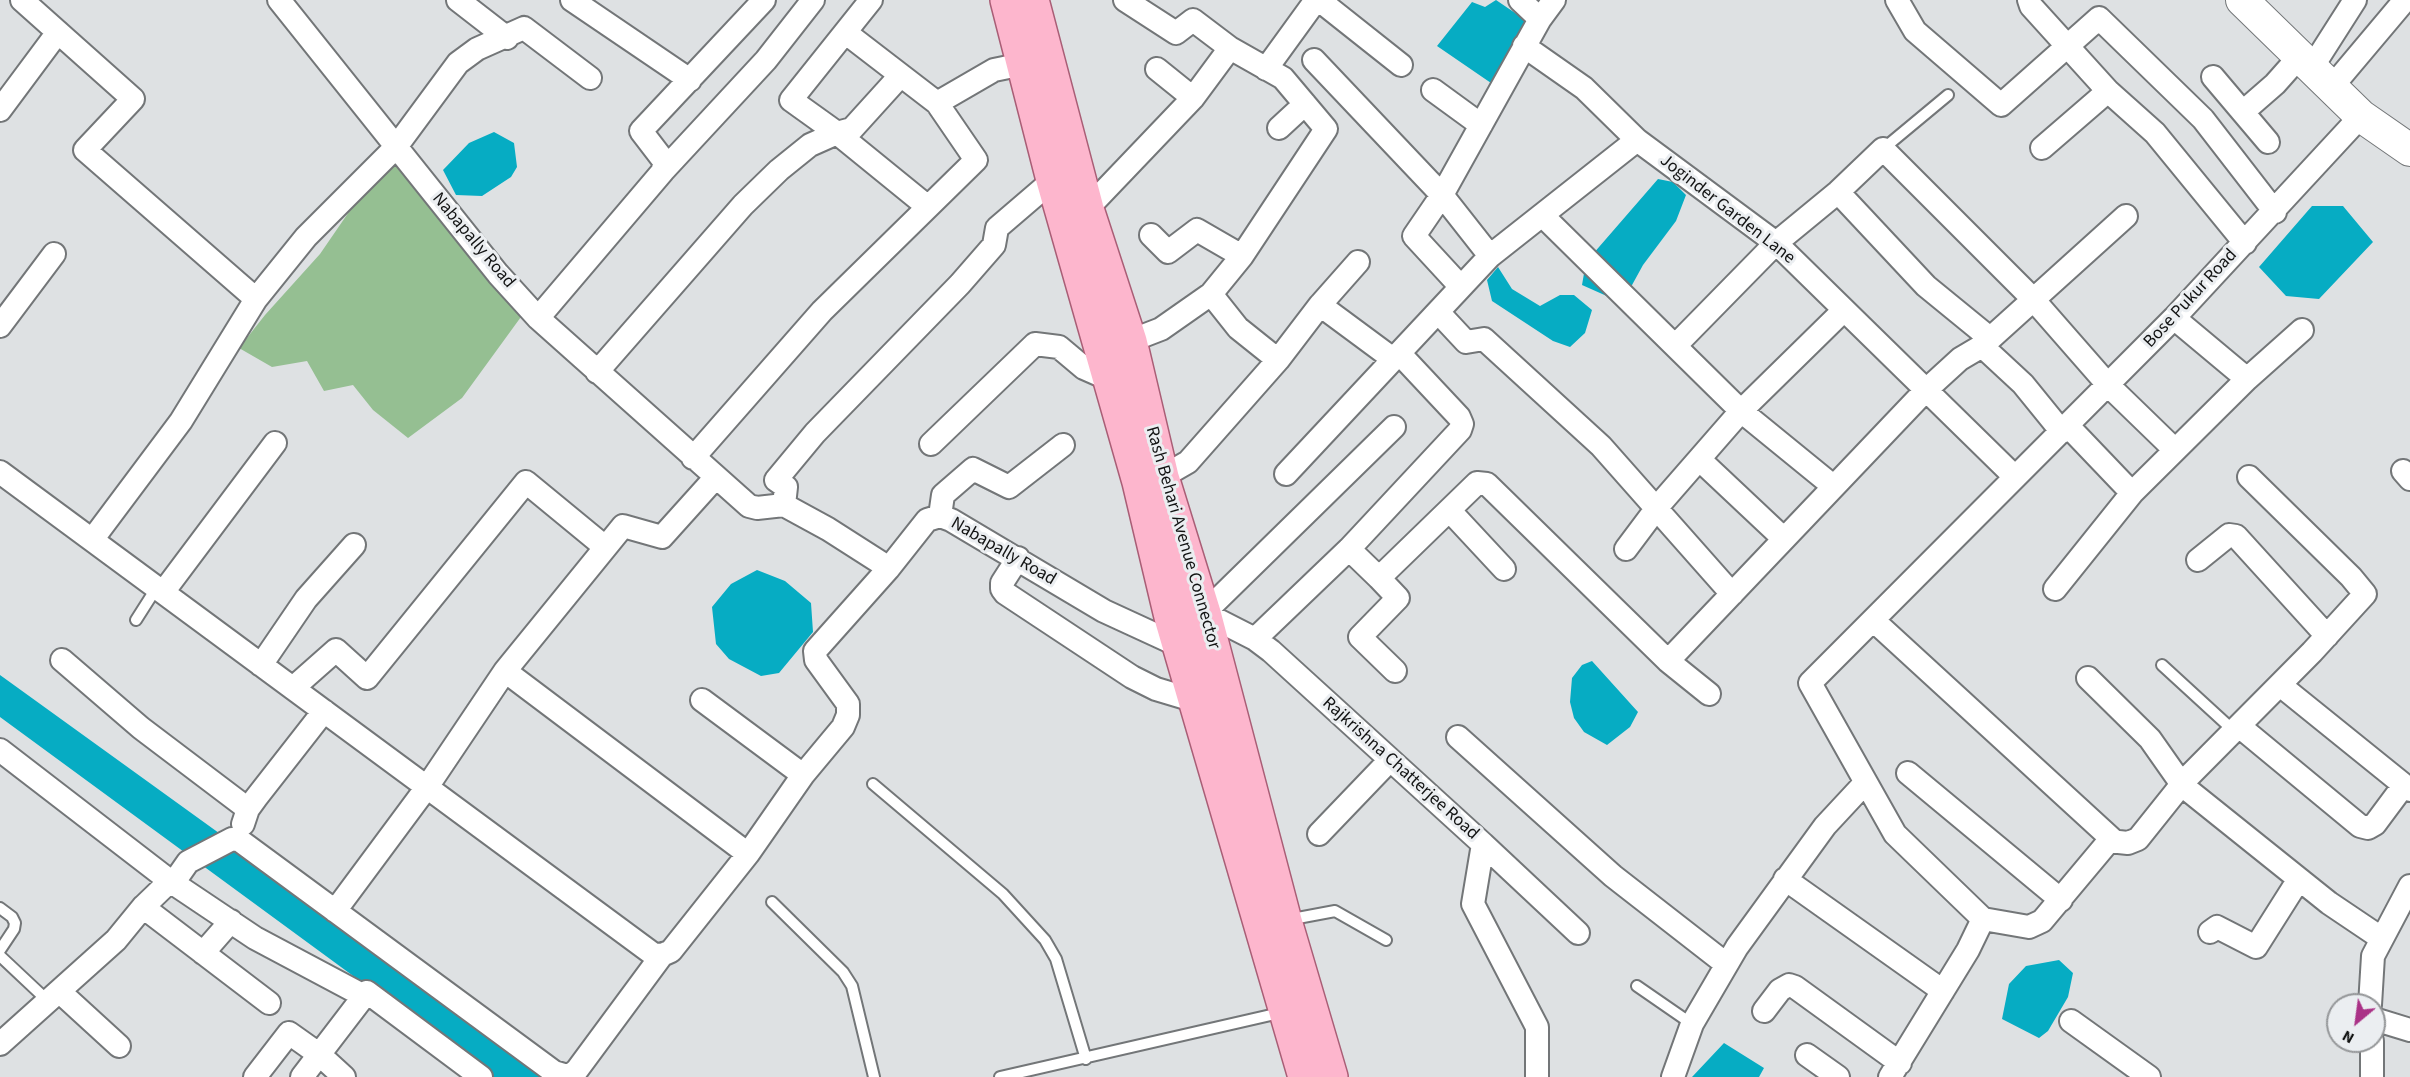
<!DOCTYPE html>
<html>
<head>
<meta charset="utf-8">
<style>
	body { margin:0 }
	#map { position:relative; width:2410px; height:1077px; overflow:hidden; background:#dee1e3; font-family:"Source Sans 3",sans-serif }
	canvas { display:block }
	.north { position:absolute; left:2326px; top:993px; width:60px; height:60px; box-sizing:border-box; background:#ebeef1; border:2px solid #949698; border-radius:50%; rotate:209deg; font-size:16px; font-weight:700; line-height:24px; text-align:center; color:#121313 }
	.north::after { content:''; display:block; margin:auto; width:21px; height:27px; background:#aa3287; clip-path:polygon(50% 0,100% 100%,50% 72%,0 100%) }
</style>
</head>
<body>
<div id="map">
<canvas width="2410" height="1077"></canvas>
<div class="north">N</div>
</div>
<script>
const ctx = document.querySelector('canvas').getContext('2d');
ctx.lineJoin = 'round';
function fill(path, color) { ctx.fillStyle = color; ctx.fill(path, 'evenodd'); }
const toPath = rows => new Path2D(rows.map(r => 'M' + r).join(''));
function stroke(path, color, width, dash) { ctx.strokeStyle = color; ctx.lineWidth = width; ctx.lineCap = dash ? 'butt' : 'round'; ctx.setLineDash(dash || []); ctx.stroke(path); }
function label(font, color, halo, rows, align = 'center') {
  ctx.font = font + ' "Source Sans 3",sans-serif'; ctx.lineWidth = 6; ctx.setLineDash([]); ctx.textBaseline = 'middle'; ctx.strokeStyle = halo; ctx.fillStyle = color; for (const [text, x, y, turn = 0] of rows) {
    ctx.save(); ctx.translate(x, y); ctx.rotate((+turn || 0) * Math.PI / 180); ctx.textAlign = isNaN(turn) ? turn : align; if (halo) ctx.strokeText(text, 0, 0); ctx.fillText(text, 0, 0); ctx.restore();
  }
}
const green = toPath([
	[388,155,456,237,526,310,462,398,408,438,373,410,353,385,324,391,307,361,272,367,239,348,265,315,320,254]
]);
const water = toPath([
	[1496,0,1527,21,1491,83,1437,46,1472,2,1485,7],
	[494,132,514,143,517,167,511,177,482,196,456,195,443,170,469,143],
	[1658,179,1673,182,1686,195,1676,221,1643,265,1626,296,1609,297,1582,285,1586,262],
	[2312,206,2343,206,2373,242,2319,299,2286,296,2259,267],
	[1498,267,1512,289,1540,306,1560,295,1574,295,1592,310,1585,333,1570,347,1553,341,1492,301,1487,280],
	[757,570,785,581,811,603,813,632,779,673,761,676,729,659,716,644,712,607,731,584],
	[1592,661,1638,712,1630,727,1607,745,1584,732,1574,718,1570,702,1572,678,1582,665],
	[0,675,557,1077,491,1077,0,717],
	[2059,960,2073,973,2068,997,2048,1031,2039,1038,2002,1019,2009,984,2026,966],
	[1724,1043,1764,1068,1759,1077,1692,1077]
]);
const lane = toPath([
	[1883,149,1948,95],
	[136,620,157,587],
	[2162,665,2234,731],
	[873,784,1003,894,1045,940,1056,959,1086,1059],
	[772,902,843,972,852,986,874,1077],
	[0,908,12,917,15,923,14,929,0,950],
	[1287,920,1335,911,1386,940],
	[0,956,49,1002],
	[1637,986,1692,1024],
	[1000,1077,1284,1012]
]);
const street = toPath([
	[22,0,133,99,85,150,256,299,181,421,92,540],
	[279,0,498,274,538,318,749,506,757,508,784,505,828,529,889,568],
	[458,0,507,38],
	[572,0,690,80],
	[871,0,791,100,837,133,928,207],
	[1125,0,1176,33,1193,20,1230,48,1283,78,1326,129,1242,256,1211,294,1161,329,1130,341],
	[1319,0,1401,65],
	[1897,0,1915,31,2001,105,2099,18,2203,119,2275,212],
	[2029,0,2031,6,2108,91,2155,133,2245,243],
	[1540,19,1554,0],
	[1524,46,1584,88,1637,140,1776,243,2015,477],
	[1314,60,1442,195,1490,256],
	[1157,69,1193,98],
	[1266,69,1316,0],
	[2311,69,2355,0],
	[2213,77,2268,142],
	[2331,88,2405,0],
	[1433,90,1481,125],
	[937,103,994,70,1023,64],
	[0,110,58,32],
	[2244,111,2275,84,2299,57],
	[1279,128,1305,104],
	[2042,148,2108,91],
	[663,171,766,60,813,0],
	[1838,192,1926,286,1986,335,1982,346,2023,384,2062,432],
	[1087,209,1193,98,1230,48],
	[1542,215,1675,346],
	[1151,235,1168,252,1197,230,1242,256],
	[1461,287,1414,236,1442,195,1540,19,1520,0],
	[1211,294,1238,328,1278,360],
	[256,299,306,237,396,147,458,63,477,49,524,28,590,78],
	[1320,305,1358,262],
	[1438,312,1466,342,1484,339,1601,446,1732,594],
	[538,318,663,171,664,161,641,131,764,0],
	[2174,318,2247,379],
	[0,326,54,254],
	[597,372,743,205,779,170,810,145,837,133,852,129,900,76],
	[2068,426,2132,493],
	[931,444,1035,344,1059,347,1084,368,1109,379],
	[693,458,822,311,976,160,937,103,846,33],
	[1700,460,1784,539],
	[2403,471,2410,479],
	[0,472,653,954,662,955,671,951,748,854,803,775,843,727,848,715,848,704,816,660,815,651,889,568,927,520,940,516,951,520,1104,611,1180,646],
	[1286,474,1490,256,1637,140],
	[1162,477,1188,462,1278,360,1320,305,1393,359],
	[2249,477,2351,577,2365,594,2312,652,2186,779,2138,839,2128,843,2109,841,2042,921,2029,927,1983,919,1895,834,1810,683,2174,318,2361,116],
	[1833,486,1741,411,1675,346,1776,243,1838,192,1883,149,2032,298,2109,386,2174,449],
	[784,505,786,487,776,480,815,433,960,284,994,245,997,228,1053,180],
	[1450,511,1504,569],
	[940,516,943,495,973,469,1009,487,1063,445],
	[1349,549,1379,578,1477,483,1487,484,1668,661,1709,694],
	[1626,549,1659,505,1741,411,1844,310],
	[1018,558,1002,583,1002,589,1005,593,1132,677,1156,689,1196,701],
	[2198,560,2229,535,2236,536,2327,636],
	[1379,578,1398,598,1360,637,1395,671],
	[2055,589,2132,493,2247,379,2302,330],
	[164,591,275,443],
	[1204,613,1255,639,1271,651,1483,844,1473,904,1537,1027,1537,1077],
	[1204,613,1394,427],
	[1873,620,2113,840],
	[1255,639,1349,549,1460,430,1462,424,1459,417,1399,353],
	[62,660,141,728,248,809],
	[1668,661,1925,391,1960,359,1982,346,2126,216],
	[261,665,306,599,354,545],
	[505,671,748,854],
	[2088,678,2150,739,2183,786,2329,903,2381,938],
	[2280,685,2410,790],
	[293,688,336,650,367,678,526,482,605,547],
	[702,700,803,775],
	[2239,726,2360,826,2368,828,2375,824,2404,785],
	[1458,737,1613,876,1726,964],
	[0,750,170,881],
	[1908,773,2061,900],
	[243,824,248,809,256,798,324,711],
	[1319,834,1389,761],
	[1483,844,1578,933],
	[1785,879,1943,991],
	[174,882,188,862,232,839,239,840,554,1072,564,1075,571,1075,577,1070,662,955],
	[143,907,269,1003],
	[335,911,427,787,505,671,623,526,662,537,716,477],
	[2210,932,2217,927,2256,947,2299,879],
	[203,953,231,921],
	[60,992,119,1046],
	[2370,1005,2373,956,2410,886],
	[1764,1011,1780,990,1789,985,1795,987,1900,1063],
	[2374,1019,2410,1030],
	[2071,1021,2149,1077],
	[0,1044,116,940,143,907,170,881,255,938,364,996],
	[1807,1055,1838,1077],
	[255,1077,289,1033,320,1055,344,1077],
	[302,1077,367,992,481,1077],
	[1673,1077,1692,1024,1737,947,1825,826,1865,783],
	[1890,1077,1968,950,1983,919],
	[2372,1077,2372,1041]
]);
const secondary = toPath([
	[2242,0,2361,116,2410,150]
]);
const primary = toPath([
	[1007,0,1053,180,1139,482,1172,621,1305,1077],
	[1032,0,1087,209,1130,341,1162,477,1204,613,1285,921,1331,1077]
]);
const streetNames = [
	["Joginder Garden Lane",1727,210,38],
	["Nabapally Road",473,241,50],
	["Bose Pukur Road",2191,299,-47],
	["Rash Behari Avenue Connector",1182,538,74],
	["Nabapally Road",1003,552,30],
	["Rajkrishna Chatterjee Road",1400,769,42]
];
fill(green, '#95bf92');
fill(water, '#06acc3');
stroke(lane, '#737678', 14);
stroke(street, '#737678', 26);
stroke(secondary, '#737678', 34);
stroke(primary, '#a95e76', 36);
stroke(lane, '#fff', 10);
stroke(street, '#fff', 22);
stroke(secondary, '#fff', 32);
stroke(primary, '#fdb6cd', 33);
label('18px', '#121313', '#ebeef1', streetNames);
</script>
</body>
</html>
